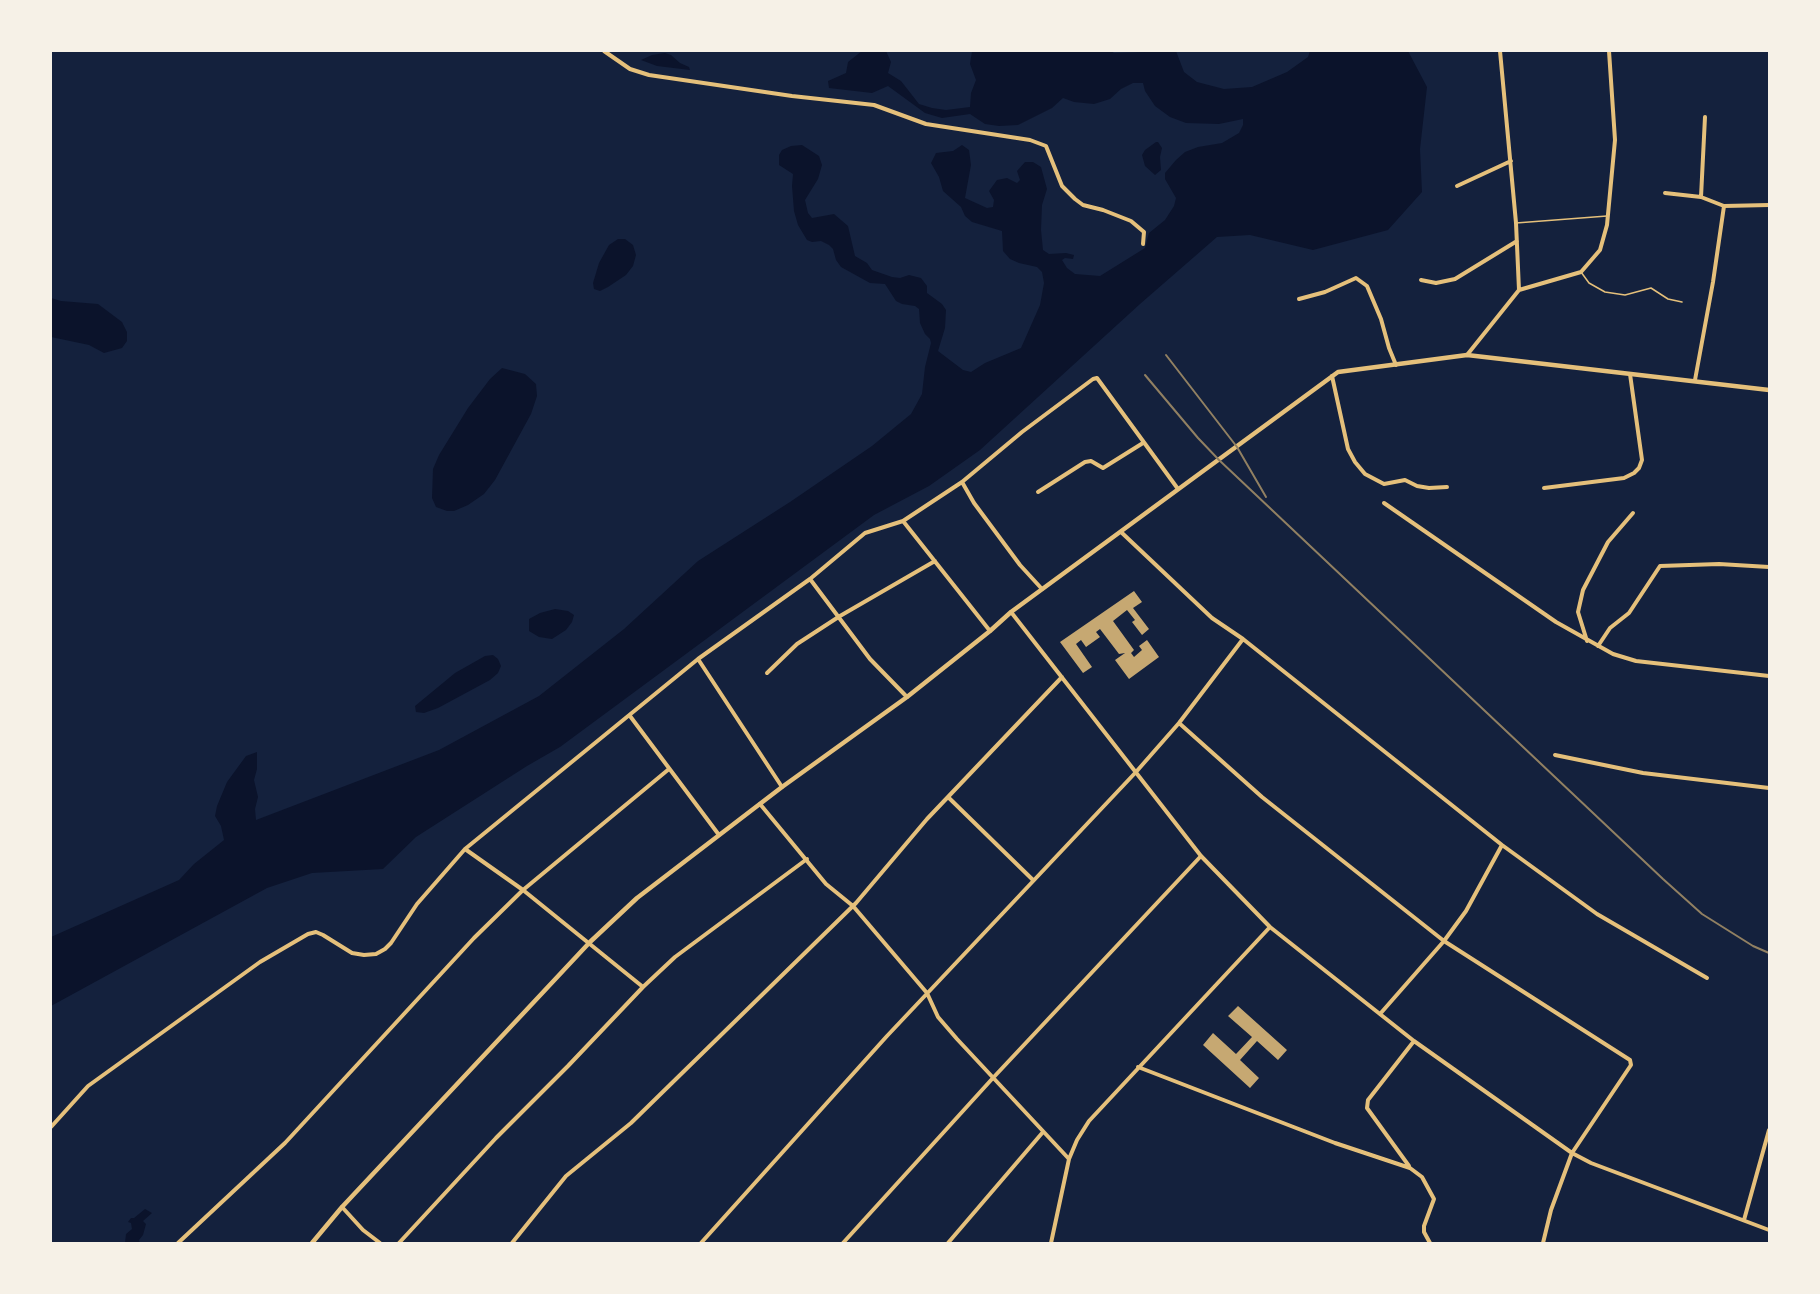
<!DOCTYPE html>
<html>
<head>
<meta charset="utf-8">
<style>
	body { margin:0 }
	#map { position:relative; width:1820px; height:1294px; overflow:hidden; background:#14213d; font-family:Montserrat,sans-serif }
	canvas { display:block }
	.frame { position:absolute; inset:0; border:52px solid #f6f1e7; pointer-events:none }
</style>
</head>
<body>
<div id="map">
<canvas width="1820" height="1294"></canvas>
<div class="frame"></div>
</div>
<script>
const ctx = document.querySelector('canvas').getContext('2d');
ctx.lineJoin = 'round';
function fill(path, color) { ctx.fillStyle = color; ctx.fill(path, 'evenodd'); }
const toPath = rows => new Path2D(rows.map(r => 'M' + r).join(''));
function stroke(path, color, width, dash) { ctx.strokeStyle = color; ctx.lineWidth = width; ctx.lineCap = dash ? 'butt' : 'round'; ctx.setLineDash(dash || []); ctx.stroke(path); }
const water = toPath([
	[862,51,886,51,891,62,888,73,901,81,919,104,932,108,946,110,970,107,971,93,976,80,970,64,972,51,1111,51,1114,53,1176,51,1184,72,1197,82,1224,89,1252,87,1287,72,1308,57,1310,51,1408,51,1427,87,1420,149,1422,192,1388,230,1313,250,1250,235,1217,237,1140,304,980,450,929,486,874,515,560,747,527,766,416,837,383,869,312,873,267,888,51,1006,51,937,179,880,194,864,224,840,221,826,215,816,217,806,227,782,246,756,257,752,257,769,254,780,258,797,255,809,256,820,439,750,539,696,624,629,698,561,790,502,872,446,911,414,922,394,925,367,931,343,930,339,925,334,920,323,919,309,915,306,902,304,896,301,885,284,870,283,841,267,836,260,833,249,829,245,821,241,812,242,807,240,798,225,794,211,792,186,793,174,779,165,779,155,782,150,791,146,802,145,819,156,822,165,818,179,805,200,808,213,812,218,834,214,848,226,855,256,867,263,872,270,892,277,900,278,909,275,921,278,927,286,927,293,942,304,946,310,945,328,938,351,963,370,971,372,985,363,1021,348,1040,305,1044,283,1042,272,1037,267,1019,263,1010,259,1003,251,1002,231,972,222,965,216,961,207,943,191,939,177,931,163,936,153,953,151,962,145,969,150,971,165,965,198,987,208,993,207,994,200,989,191,997,180,1007,178,1017,183,1020,180,1017,171,1025,162,1033,162,1041,167,1047,189,1042,205,1041,230,1043,250,1049,254,1066,253,1074,255,1073,259,1065,258,1062,260,1067,268,1075,274,1100,276,1145,248,1149,233,1165,220,1174,206,1176,198,1165,179,1165,173,1176,160,1185,152,1198,147,1222,143,1239,133,1243,125,1243,119,1219,124,1186,123,1170,117,1155,106,1145,91,1143,83,1133,83,1121,89,1110,99,1094,104,1074,102,1063,98,1052,108,1018,125,999,126,985,124,970,114,942,118,925,113,888,86,872,93,829,88,828,81,846,73,848,62],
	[665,53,671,55,680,63,689,67,690,70,657,66,641,60,652,55],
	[1156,142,1158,142,1162,148,1160,157,1161,170,1155,175,1145,166,1142,155,1145,150],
	[618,239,625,239,633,245,636,255,633,266,626,275,608,287,600,291,594,289,593,283,599,263,609,245],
	[51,298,61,301,98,304,122,322,127,332,127,341,122,348,104,353,89,345,51,337],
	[502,368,525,374,536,384,537,396,531,414,495,480,484,494,468,505,454,511,447,511,436,507,432,498,433,469,439,455,468,408,490,379],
	[555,609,568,611,574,615,572,622,566,630,552,639,539,637,529,631,529,619,540,613],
	[493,655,498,659,501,666,498,673,490,680,438,708,424,713,416,712,415,706,455,673,485,656],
	[145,1209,152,1213,143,1221,146,1224,143,1235,139,1240,140,1243,125,1243,126,1234,132,1229,131,1223,128,1222,131,1218,134,1218]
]);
const building = toPath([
	[1134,591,1142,602,1133,608,1149,629,1142,635,1132,622,1135,620,1127,610,1113,621,1134,650,1131,653,1134,657,1142,650,1139,646,1147,640,1159,657,1129,679,1115,660,1125,653,1119,654,1100,629,1096,632,1100,637,1086,647,1081,640,1076,644,1092,667,1083,673,1060,642],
	[1238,1006,1287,1050,1278,1060,1257,1041,1240,1060,1259,1078,1250,1088,1203,1045,1213,1033,1236,1054,1252,1037,1228,1016]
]);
const service = toPath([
	[1516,223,1607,216],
	[1581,272,1589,283,1605,292,1625,295,1651,288,1668,299,1682,302]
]);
const minor = toPath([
	[604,51,630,69,649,75,792,96,874,105,926,124,1030,140,1046,146,1062,186,1075,199,1083,205,1103,210,1131,221,1144,232,1143,244],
	[1500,51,1516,223,1519,290],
	[1457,186,1511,161],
	[1665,193,1701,197,1724,206,1769,205],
	[1701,197,1705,117],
	[1421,280,1436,283,1455,279,1517,241],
	[1299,299,1325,292,1356,278,1367,286,1381,319,1389,348,1396,365],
	[1467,355,1519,290,1581,272,1600,250,1607,225,1615,140,1609,51],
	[1332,376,1348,449,1355,462,1365,474,1384,484,1405,480,1417,486,1429,488,1447,487],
	[1695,380,1713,282,1724,206],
	[962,482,974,503,1020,565,1042,589],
	[1544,488,1624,478,1634,473,1639,468,1642,460,1630,374],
	[1038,492,1085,462,1091,461,1103,468,1143,443],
	[1384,503,1556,622,1613,654,1636,661,1769,676],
	[903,521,990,631],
	[1121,532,1212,618,1243,639,1502,845,1597,914,1707,978],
	[810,579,870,659,907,697],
	[1011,612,1201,856,1270,927,1414,1041,1572,1153,1591,1163,1769,1230],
	[1587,641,1578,612,1583,590,1608,542,1633,513],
	[1598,646,1610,628,1629,613,1660,566,1719,564,1769,567],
	[698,659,782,787],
	[767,673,797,644,840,616,935,561],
	[630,716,719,835],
	[1179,723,1262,797,1444,941,1630,1060,1631,1065,1572,1153,1551,1210,1543,1243],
	[1555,755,1643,773,1769,788],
	[948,797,1033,880],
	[760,804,826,884,853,906,927,993,938,1017,957,1039,1069,1159],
	[465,849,523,890,643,987],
	[1380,1014,1444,941,1466,911,1502,845],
	[1138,1067,1335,1143,1410,1168,1422,1177,1434,1199,1424,1226,1424,1232,1430,1243],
	[51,1127,88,1086,260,962,308,934,316,932,323,935,352,953,364,955,376,954,385,949,391,943,417,904,465,849,698,659,810,579,865,533,903,521,962,482,1022,432,1093,379,1097,378,1178,489],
	[1409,1166,1367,1108,1368,1100,1414,1041],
	[342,1207,363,1230,380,1243],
	[1744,1220,1769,1130],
	[178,1243,285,1143,474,938,523,890,669,769],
	[399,1243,496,1138,568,1066,643,987,675,957,807,859],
	[512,1243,566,1176,631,1123,856,903,927,819,1062,677],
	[701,1243,887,1036,1136,772,1179,723,1243,639],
	[843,1243,992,1079,1201,856],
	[948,1243,1043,1132],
	[1051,1243,1069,1159,1077,1140,1089,1121,1270,927]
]);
const tertiary = toPath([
	[312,1243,342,1207,590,942,637,898,782,787,907,697,990,631,1011,612,1338,372,1467,355,1769,390]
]);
const rail = toPath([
	[1166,355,1237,447,1266,497],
	[1145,375,1198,438,1219,460,1663,879,1702,914,1753,946,1769,953]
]);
fill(water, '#0b132b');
fill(building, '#c6a872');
stroke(service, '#e5c07b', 1.5);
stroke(minor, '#e5c07b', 4);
stroke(tertiary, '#e5c07b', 4.5);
stroke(rail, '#918062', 2);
</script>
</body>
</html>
